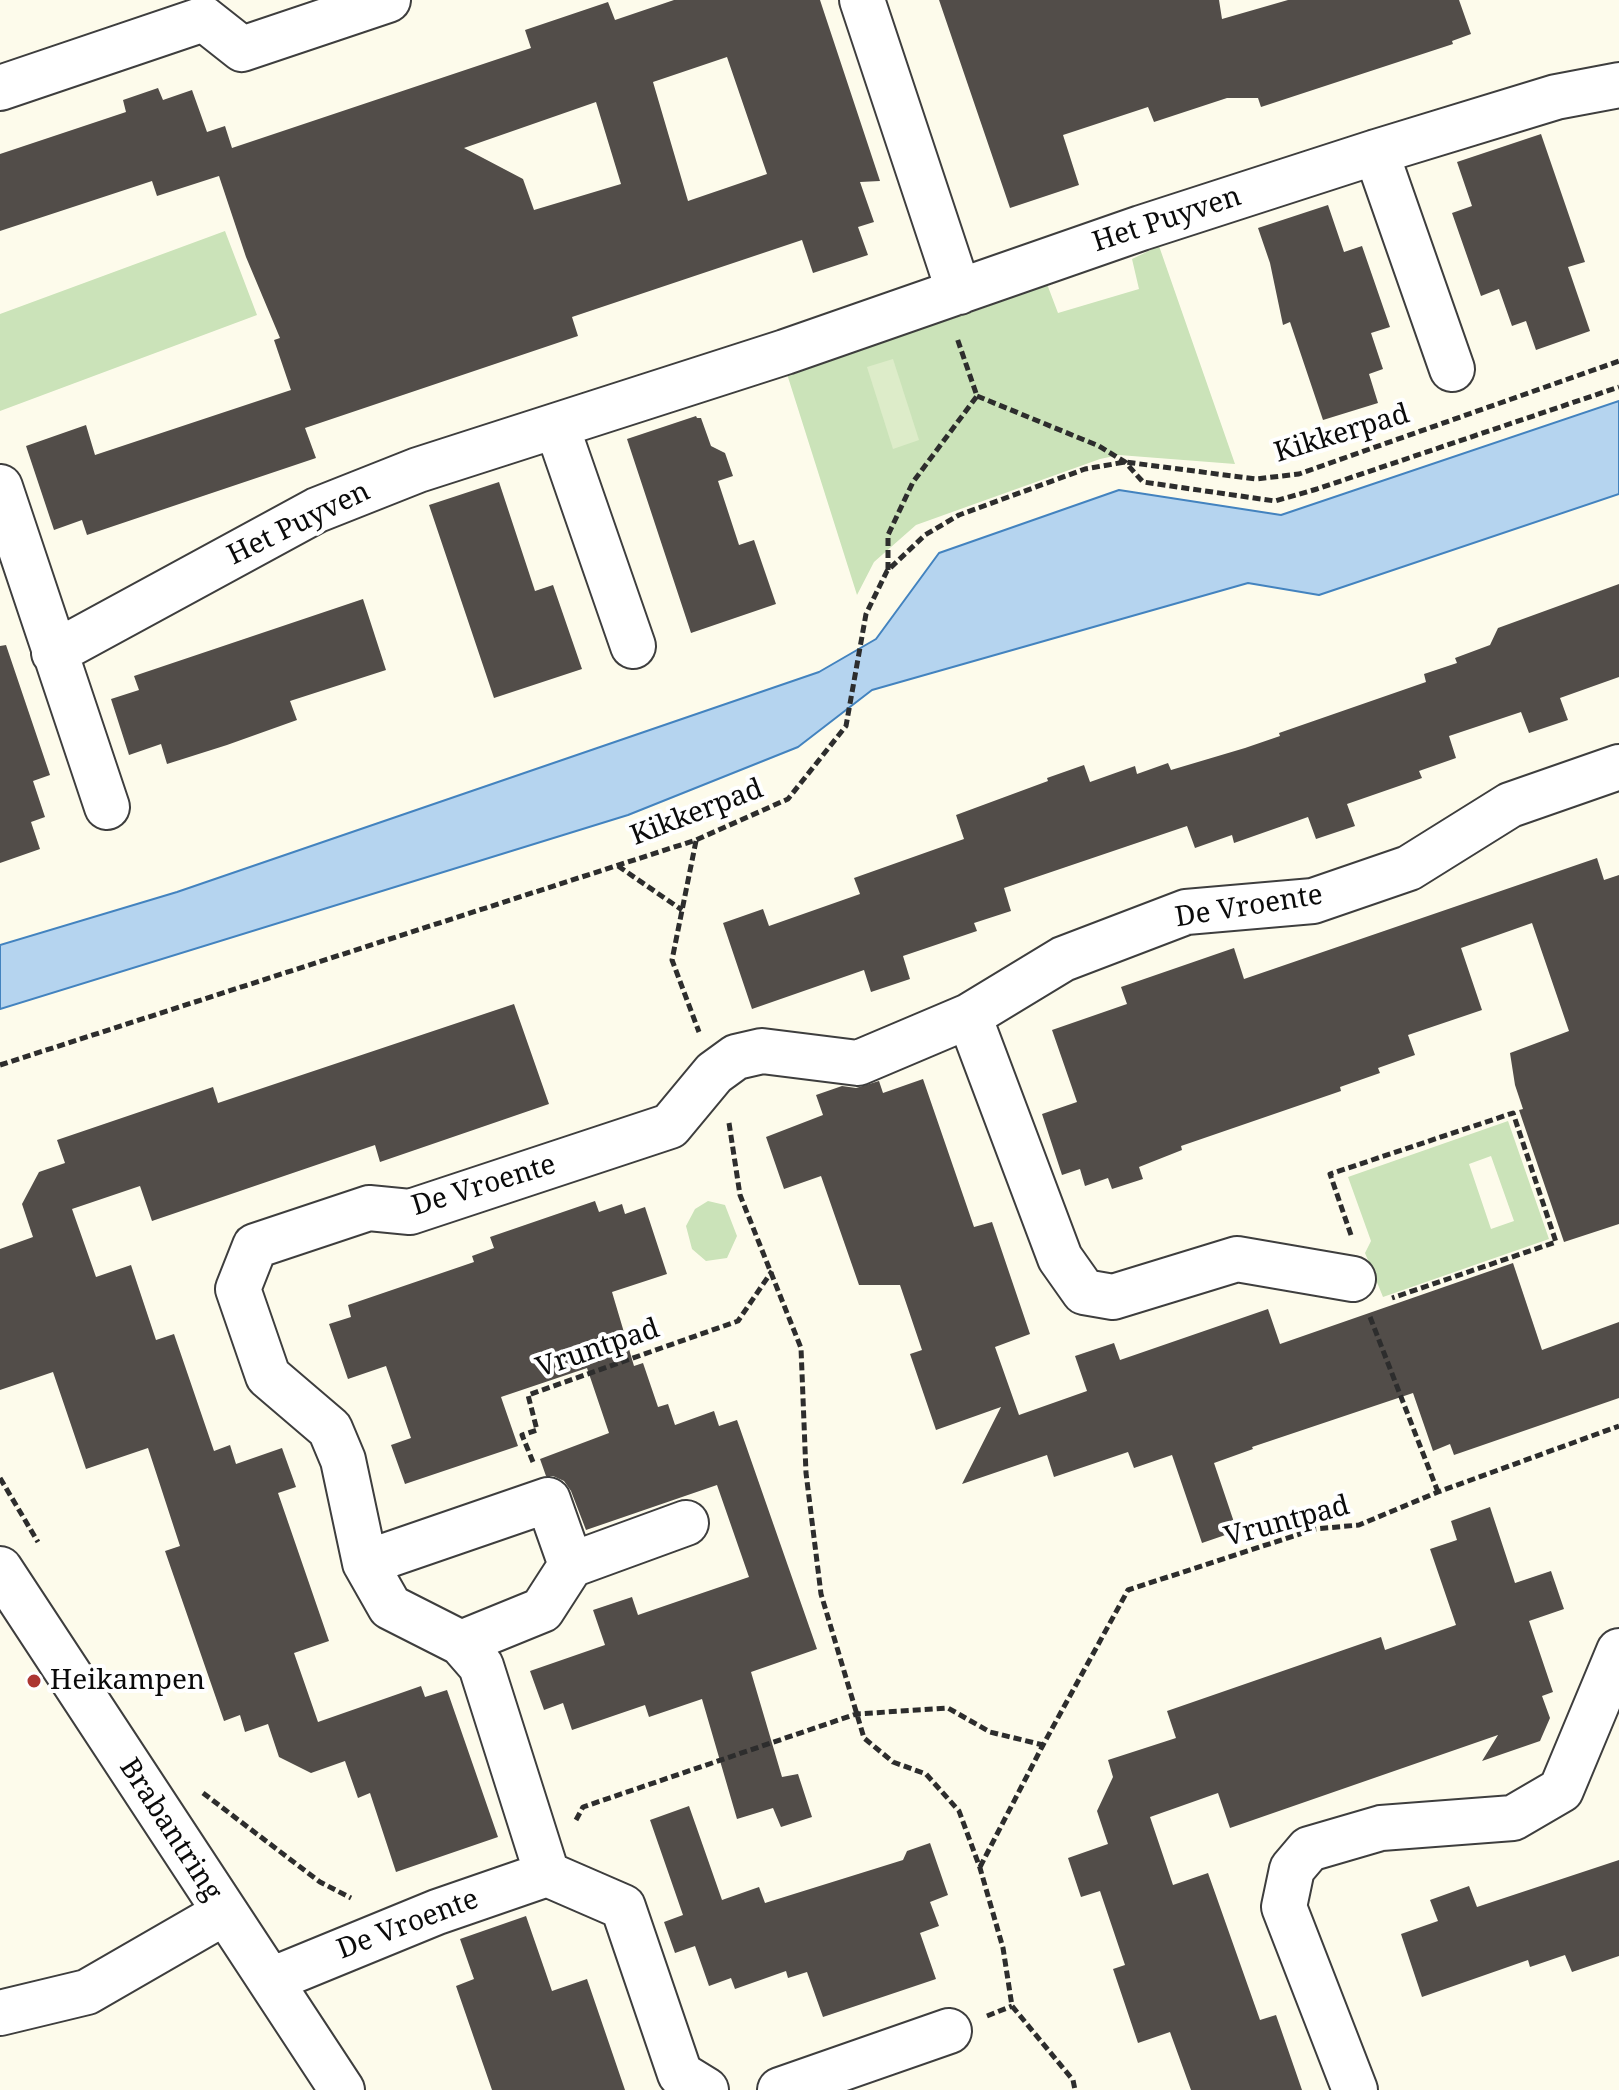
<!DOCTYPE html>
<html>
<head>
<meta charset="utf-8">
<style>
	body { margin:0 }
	canvas { display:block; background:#fdfbeb }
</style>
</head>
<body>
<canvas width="1619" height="2090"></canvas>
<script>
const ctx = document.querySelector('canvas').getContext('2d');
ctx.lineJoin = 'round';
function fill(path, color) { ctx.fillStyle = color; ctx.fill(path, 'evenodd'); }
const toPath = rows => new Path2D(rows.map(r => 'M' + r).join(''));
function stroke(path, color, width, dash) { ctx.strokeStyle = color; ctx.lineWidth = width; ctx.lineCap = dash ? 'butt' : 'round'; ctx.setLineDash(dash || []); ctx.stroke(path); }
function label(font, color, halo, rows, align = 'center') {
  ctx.font = font + ' "Noto Serif",serif'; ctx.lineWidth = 8; ctx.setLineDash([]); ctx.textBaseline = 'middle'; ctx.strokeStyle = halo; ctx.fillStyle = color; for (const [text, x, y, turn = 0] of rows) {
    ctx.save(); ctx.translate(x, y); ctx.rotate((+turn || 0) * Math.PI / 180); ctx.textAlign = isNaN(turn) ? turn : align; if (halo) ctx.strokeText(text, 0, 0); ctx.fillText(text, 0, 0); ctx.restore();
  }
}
const green = toPath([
	[225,231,257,315,0,411,0,314],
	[1159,246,1235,464,1119,455,1100,459,916,525,874,562,857,595,787,374,978,310,1047,284,1058,313,1139,289,1132,259],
	[1508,1121,1549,1239,1383,1297,1365,1253,1371,1241,1348,1177],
	[1491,1156,1514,1221,1491,1229,1469,1164],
	[708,1201,725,1205,737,1236,727,1258,706,1261,692,1249,686,1226,695,1209]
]);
const pitch = toPath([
	[893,359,919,440,893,449,867,367]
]);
const water = toPath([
	[1619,401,1619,494,1319,595,1248,583,872,690,798,747,628,815,0,1009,0,945,177,892,819,672,876,639,939,553,1119,490,1281,515,1619,401]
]);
const building = toPath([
	[674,0,820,0,880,181,860,182,874,222,858,227,868,255,813,273,802,240,572,317,578,336,305,428,316,458,87,535,82,520,54,530,26,446,86,425,95,455,291,390,274,340,280,338,246,257,219,176,157,196,152,181,0,231,0,154,126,112,123,100,158,88,163,100,192,90,207,132,225,126,232,148,531,48,525,30,608,2,615,20],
	[727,57,767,174,688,201,653,82],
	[596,102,621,184,534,210,523,179,464,148],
	[939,0,1219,0,1222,19,1288,0,1459,0,1471,34,1452,41,1453,44,1261,107,1258,98,1227,98,1154,122,1148,107,1063,135,1079,185,1010,208],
	[1541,134,1585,262,1568,267,1590,331,1536,350,1526,321,1512,326,1499,289,1481,296,1452,213,1472,206,1457,162],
	[1328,205,1344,252,1362,246,1390,327,1371,333,1383,369,1369,374,1378,403,1323,420,1290,322,1283,325,1270,263,1258,228],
	[696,416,697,418,701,418,711,446,725,453,733,476,718,481,739,545,754,540,776,604,691,633,627,439],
	[499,482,535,591,553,585,582,669,494,698,429,505],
	[1619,584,1619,677,1560,698,1568,720,1529,733,1521,712,1449,736,1456,758,1419,771,1422,778,1347,804,1355,826,1316,839,1308,817,1234,843,1232,835,1195,848,1187,826,1004,888,1011,911,974,923,977,931,903,956,910,979,871,992,864,970,752,1009,723,923,763,909,769,926,860,894,854,878,964,839,956,815,1048,781,1047,778,1084,765,1090,782,1135,766,1137,774,1168,763,1171,770,1245,748,1280,736,1279,733,1426,682,1424,674,1457,663,1455,658,1490,645,1498,628],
	[363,599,386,670,290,701,297,720,227,745,167,764,161,744,129,755,111,699,139,690,134,676],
	[6,645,50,775,33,781,45,817,31,822,40,849,0,863,0,646],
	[1597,858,1604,880,1619,875,1619,1224,1564,1242,1519,1110,1523,1109,1515,1085,1510,1053,1569,1031,1532,923,1461,948,1482,1010,1408,1035,1415,1055,1378,1068,1380,1073,1340,1087,1341,1091,1181,1146,1182,1150,1139,1167,1143,1179,1112,1189,1108,1178,1085,1186,1080,1169,1062,1175,1042,1114,1077,1102,1052,1030,1127,1004,1121,987,1234,948,1244,979],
	[514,1004,549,1104,380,1162,375,1145,152,1221,140,1186,72,1209,96,1277,131,1265,156,1340,174,1334,214,1451,230,1445,236,1464,282,1448,296,1487,278,1493,329,1641,294,1653,318,1722,421,1686,425,1697,447,1690,498,1837,396,1872,370,1793,358,1798,345,1761,311,1773,279,1757,268,1724,245,1732,240,1715,224,1721,165,1551,180,1546,148,1448,86,1469,53,1372,0,1390,0,1249,33,1237,22,1204,39,1172,65,1163,57,1140,213,1087,218,1103],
	[923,1079,974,1227,992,1222,1030,1334,995,1347,1019,1415,1087,1391,1075,1356,1114,1343,1120,1360,1268,1309,1280,1344,1513,1263,1542,1350,1619,1322,1619,1398,1454,1455,1450,1444,1433,1451,1413,1393,1252,1447,1253,1449,1214,1463,1237,1531,1202,1543,1172,1455,1134,1468,1128,1452,1054,1477,1047,1455,962,1484,1001,1407,936,1430,910,1354,922,1350,900,1285,859,1285,821,1176,784,1189,766,1137,823,1115,816,1095,842,1086,856,1088,879,1081,883,1093],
	[595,1201,599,1212,622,1204,625,1214,645,1207,667,1274,612,1292,634,1366,643,1363,658,1407,668,1404,675,1425,714,1411,719,1426,737,1420,817,1649,751,1672,782,1777,798,1774,812,1817,781,1827,773,1808,737,1819,702,1699,649,1717,645,1705,572,1730,563,1703,544,1710,530,1671,605,1645,593,1610,632,1597,638,1615,749,1577,717,1485,586,1530,571,1491,564,1481,553,1476,546,1476,540,1459,609,1433,587,1368,501,1397,518,1446,405,1484,391,1445,411,1438,386,1366,348,1379,329,1324,351,1317,348,1305,474,1262,472,1256,494,1248,490,1237],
	[1490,1507,1515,1583,1551,1571,1564,1609,1529,1621,1553,1692,1542,1696,1550,1718,1540,1741,1482,1761,1498,1735,1230,1828,1218,1793,1150,1817,1173,1885,1208,1873,1260,2020,1276,2015,1302,2090,1191,2090,1170,2032,1138,2043,1113,1969,1125,1965,1100,1891,1081,1897,1068,1858,1108,1844,1097,1811,1113,1777,1108,1760,1176,1738,1167,1711,1381,1637,1385,1650,1456,1625,1430,1549,1457,1540,1451,1521],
	[689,1806,722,1900,759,1887,765,1903,903,1860,907,1851,930,1843,948,1895,930,1902,939,1926,920,1933,936,1979,823,2017,807,1972,788,1978,786,1971,735,1989,731,1978,709,1986,695,1946,675,1953,664,1922,683,1915,650,1820],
	[1619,1860,1619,1956,1572,1972,1565,1955,1530,1967,1528,1960,1422,1997,1401,1934,1438,1921,1430,1900,1469,1886,1477,1907],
	[526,1916,552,1991,587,1979,625,2090,492,2090,456,1986,474,1979,460,1939]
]);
const path = toPath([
	[977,396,1099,446,1125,462,1143,482,1275,501,1317,489,1619,387],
	[888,570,888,535,913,482,977,396,957,338],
	[696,841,672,960,699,1032],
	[618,866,682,910],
	[0,1065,696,840,788,799,846,726,866,614,887,571,925,535,959,515,1085,469,1125,462,1256,479,1299,474,1619,361],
	[729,1123,740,1195,801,1348,806,1473,821,1594,864,1738,893,1762,926,1774,959,1811,980,1868,1003,1948,1012,2006,1073,2080,1075,2090],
	[1351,1235,1330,1174,1513,1113,1556,1242,1392,1298],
	[1370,1317,1438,1492],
	[533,1462,522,1435,537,1430,528,1395,738,1321,772,1271],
	[0,1478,38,1542],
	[203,1793,320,1882,351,1898],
	[576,1820,583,1807,856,1714,948,1708,990,1732,1043,1745],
	[980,1867,1043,1745,1128,1590,1315,1529,1359,1525,1438,1492,1619,1426],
	[987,2016,1012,2006]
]);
const minor = toPath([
	[862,0,959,292],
	[0,88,204,19,242,49,388,0],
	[1376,152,1452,369],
	[557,427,633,646],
	[0,487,107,807],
	[54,653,317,510,418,470,785,352,1141,228,1376,152,1556,97,1619,85],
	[969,1016,1060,1258,1084,1292,1113,1297,1237,1259,1353,1279],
	[365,1563,548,1500,571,1565],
	[0,1569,342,2090],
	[461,1643,542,1610,571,1565,686,1523],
	[547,1874,623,1907,680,2074,706,2090],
	[271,1980,437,1912,547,1874,481,1666,461,1643,390,1607,365,1563,343,1460,330,1429,268,1376,238,1289,255,1246,369,1208,410,1212,670,1126,714,1073,736,1057,762,1051,858,1063,969,1016,1063,959,1186,912,1313,901,1409,868,1510,805,1619,767],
	[0,2013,87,1992,224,1913],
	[780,2090,949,2031],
	[1355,2090,1284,1907,1292,1869,1309,1849,1381,1828,1513,1818,1561,1790,1619,1651]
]);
const markers = [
	[34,1681,8,"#ac3632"]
];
const streetNames = [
	["Het Puyven",1167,220,-18],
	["Kikkerpad",1342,434,-17],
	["Het Puyven",299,524,-26],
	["Kikkerpad",697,813,-21],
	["De Vroente",1249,907,-9],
	["De Vroente",484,1186,-17],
	["Vruntpad",598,1349,-19],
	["Vruntpad",1287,1522,-15],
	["Brabantring",170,1830,57],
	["De Vroente",408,1925,-21]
];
const poiNames = [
	["Heikampen",50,1681]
];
fill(green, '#cbe3b9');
fill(pitch, '#ddecc9');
fill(water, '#b5d4ef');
stroke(water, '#4383bf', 2);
fill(building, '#524d49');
stroke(minor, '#3e3e3e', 48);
stroke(path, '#2d2d2d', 5, [8, 4]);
stroke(minor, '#fff', 44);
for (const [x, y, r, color] of markers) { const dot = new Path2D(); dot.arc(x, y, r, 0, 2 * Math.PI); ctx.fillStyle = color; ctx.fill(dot); stroke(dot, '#fff', 3); }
label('28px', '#0b0b0b', '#fff', streetNames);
label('28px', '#0b0b0b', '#fff', poiNames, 'left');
</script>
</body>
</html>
